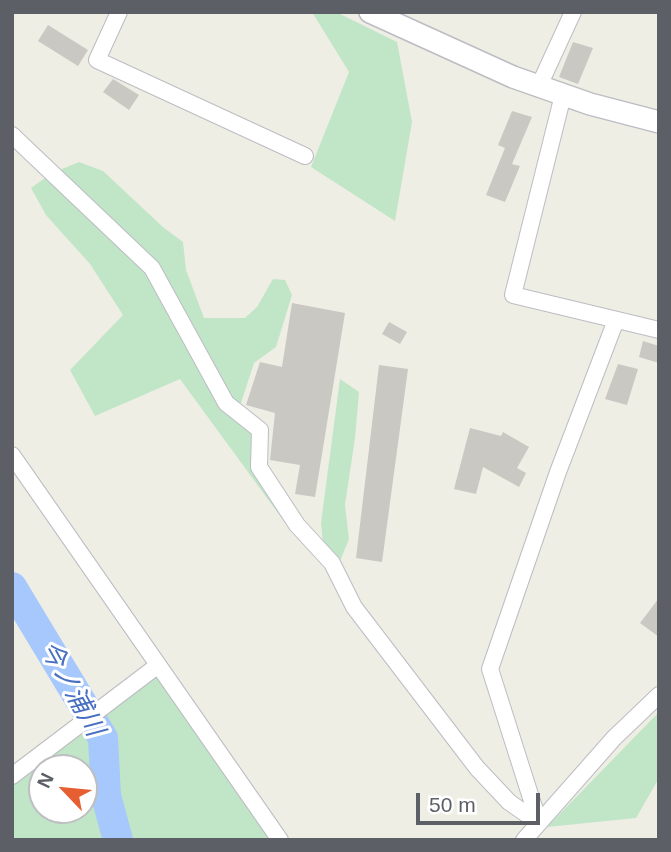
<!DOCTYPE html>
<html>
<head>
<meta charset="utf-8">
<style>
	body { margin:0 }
	#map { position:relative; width:671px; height:852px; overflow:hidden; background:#eeeee4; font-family:Arial,sans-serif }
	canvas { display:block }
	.frame { position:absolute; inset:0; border:14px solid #5c5f65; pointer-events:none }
	.north { position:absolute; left:28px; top:754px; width:70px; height:70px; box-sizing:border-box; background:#fff; border:2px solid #bebfc1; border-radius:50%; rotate:296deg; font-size:19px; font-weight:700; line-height:28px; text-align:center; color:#5c5f65 }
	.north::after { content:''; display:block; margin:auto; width:24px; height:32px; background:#e65f33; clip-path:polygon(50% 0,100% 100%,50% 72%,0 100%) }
	.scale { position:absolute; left:416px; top:793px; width:124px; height:32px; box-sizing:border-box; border:4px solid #5c5f65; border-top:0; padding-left:9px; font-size:21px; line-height:24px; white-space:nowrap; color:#5c5f65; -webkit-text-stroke:5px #fff; paint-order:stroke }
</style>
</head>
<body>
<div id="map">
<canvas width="671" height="852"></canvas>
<div class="frame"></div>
<div class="north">N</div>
<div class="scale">50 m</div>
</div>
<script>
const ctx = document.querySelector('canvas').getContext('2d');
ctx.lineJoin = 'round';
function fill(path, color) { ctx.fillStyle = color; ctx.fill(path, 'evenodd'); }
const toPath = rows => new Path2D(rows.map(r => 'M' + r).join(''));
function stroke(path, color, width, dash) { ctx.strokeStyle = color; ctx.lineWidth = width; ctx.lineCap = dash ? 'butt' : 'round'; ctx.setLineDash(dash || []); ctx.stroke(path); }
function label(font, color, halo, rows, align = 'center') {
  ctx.font = font + ' Arial,"Noto Sans JP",sans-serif'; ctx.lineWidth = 6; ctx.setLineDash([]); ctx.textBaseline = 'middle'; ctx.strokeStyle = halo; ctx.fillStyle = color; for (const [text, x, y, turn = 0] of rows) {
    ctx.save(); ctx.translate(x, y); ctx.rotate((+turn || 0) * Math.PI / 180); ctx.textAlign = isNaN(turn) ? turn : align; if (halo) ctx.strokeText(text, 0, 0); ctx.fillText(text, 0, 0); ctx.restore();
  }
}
const green = toPath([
	[312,12,336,12,397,42,412,122,395,221,311,167,349,72],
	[79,162,103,171,164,228,183,242,186,270,204,318,245,318,257,307,273,279,285,280,292,295,276,347,254,363,238,412,254,438,286,524,180,379,95,416,70,370,123,315,90,264,46,215,31,188,52,173],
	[340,379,359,392,355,438,345,505,349,539,336,571,324,554,321,523],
	[157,666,280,840,12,840,12,776],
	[42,768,84,768,84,810,42,810],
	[659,712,659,778,636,818,547,827]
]);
const river = toPath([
	[12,587,103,738,106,796,118,840]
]);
const building = toPath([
	[48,25,88,50,78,66,38,41],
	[573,42,593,48,578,84,559,77],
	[113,79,139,95,129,110,103,92],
	[512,111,532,117,512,164,520,166,505,202,486,195,505,148,498,145],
	[292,303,345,313,315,497,295,494,300,465,270,460,275,413,246,405,260,362,282,367],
	[389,322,407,332,400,344,382,334],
	[643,341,659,346,659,363,639,357],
	[618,364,638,369,627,405,605,399],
	[379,365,408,369,382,562,356,558],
	[470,428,501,436,503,432,529,447,517,468,526,473,519,487,483,467,476,494,454,489],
	[659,598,659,637,640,623]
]);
const minor = toPath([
	[119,12,97,60,305,156],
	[539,86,573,12],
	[563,95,513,295,659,330],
	[12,135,152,268,226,403,260,430,259,467,297,525,332,563,354,607,477,768,509,802,539,823],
	[12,455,280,840],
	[12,776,157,666],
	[539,823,490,669,558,472,616,320],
	[524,840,614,738,659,695]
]);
const tertiary = toPath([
	[370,12,513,77,590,104,659,122]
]);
const waterNames = [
	["今ノ浦川",71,689,61]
];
fill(green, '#c1e5c7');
stroke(river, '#a6c8fd', 30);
fill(building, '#cac8c2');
stroke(minor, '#bcbdc3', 18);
stroke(tertiary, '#bcbdc3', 24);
stroke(minor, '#fff', 16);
stroke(tertiary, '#fff', 21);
label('italic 26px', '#486fc1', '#fff', waterNames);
</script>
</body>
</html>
